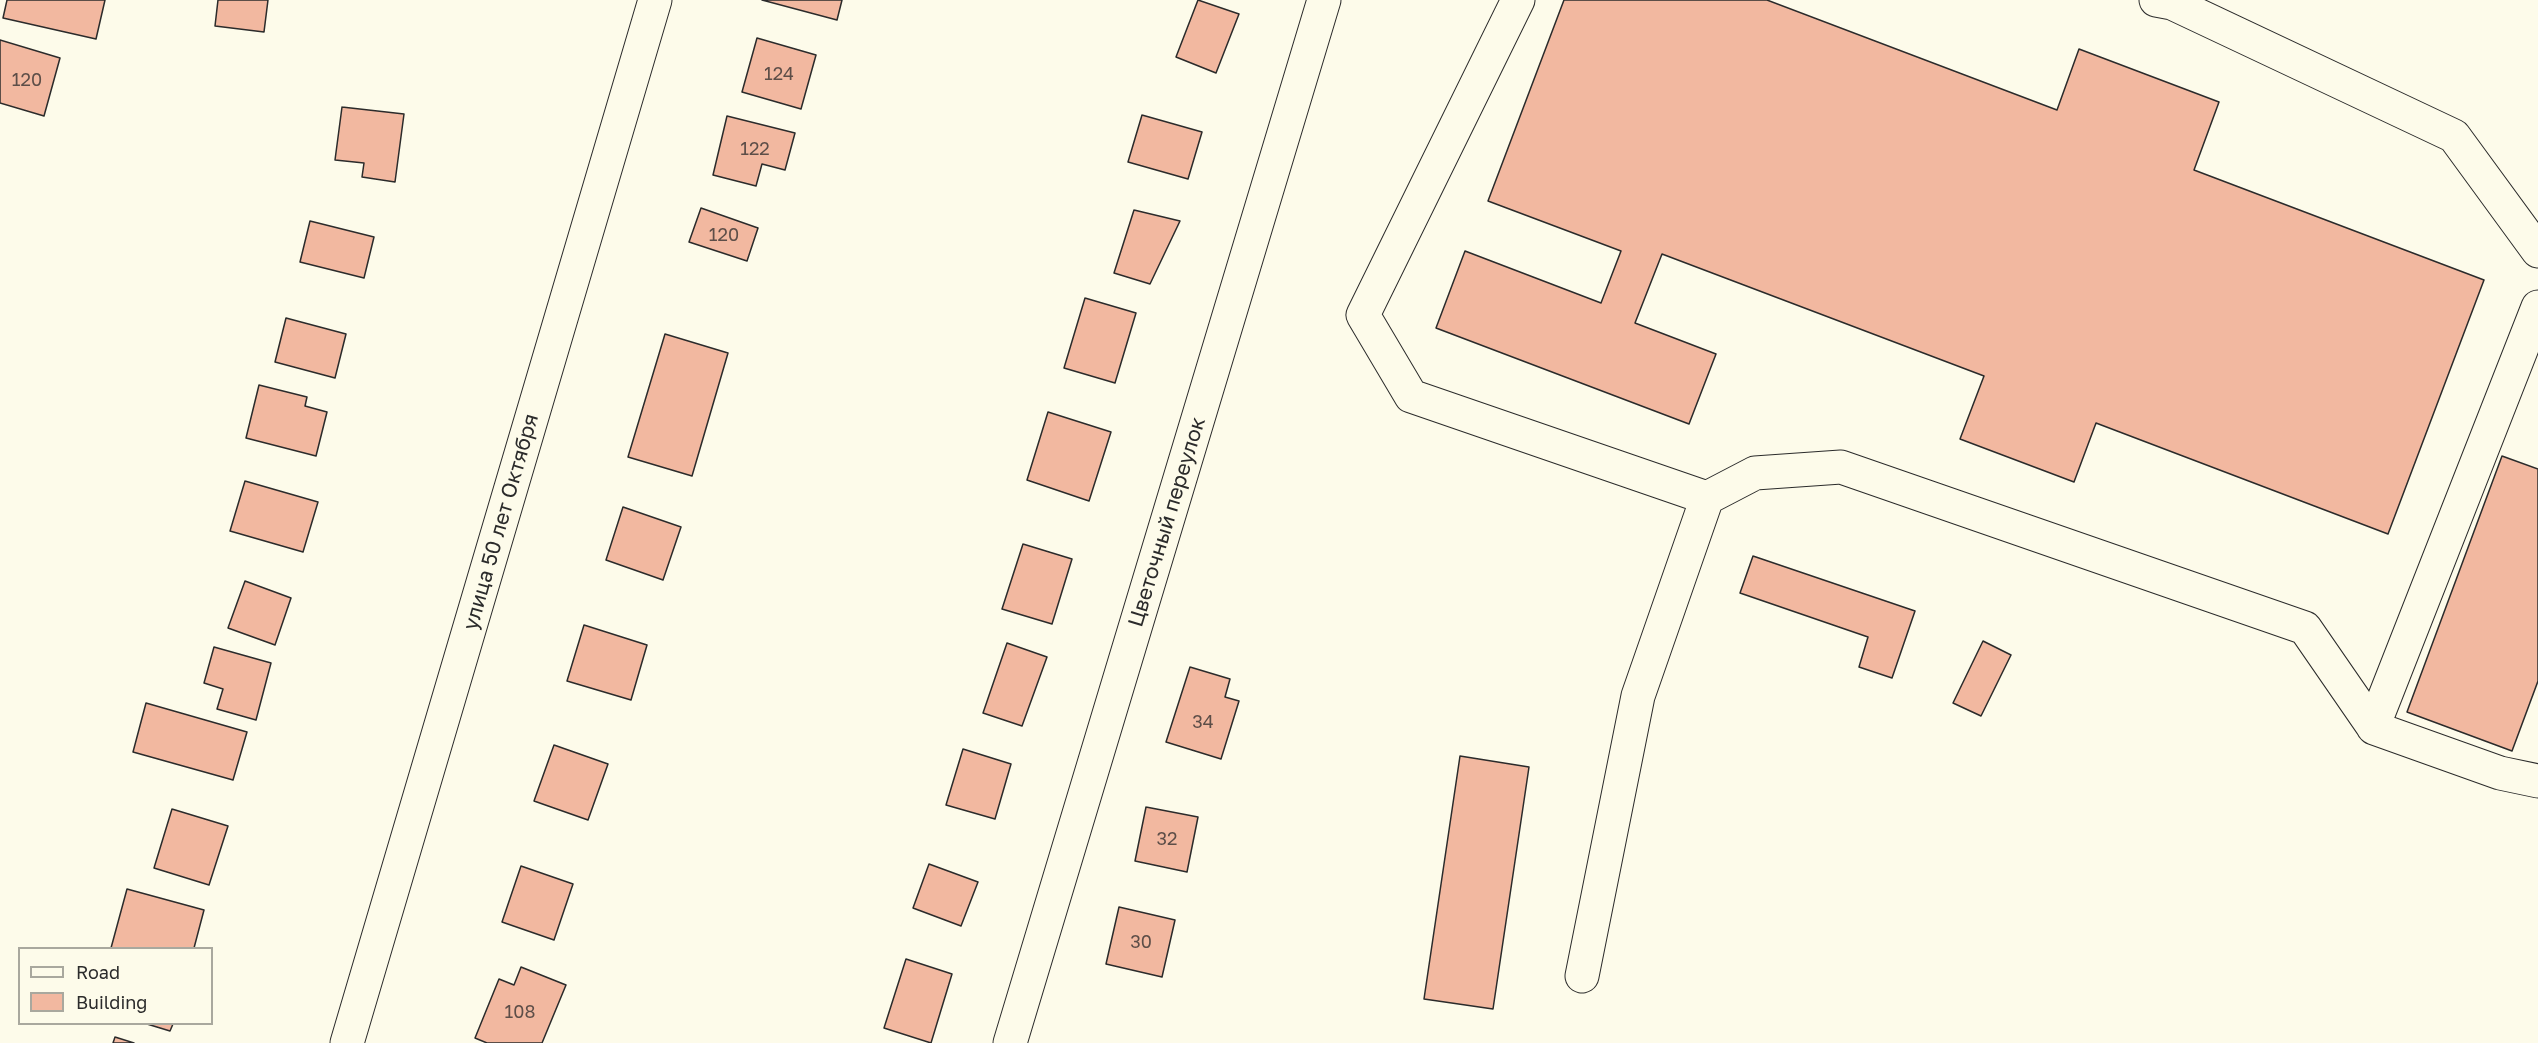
<!DOCTYPE html>
<html>
<head>
<meta charset="utf-8">
<style>
	body { margin:0 }
	#map { position:relative; width:2538px; height:1043px; overflow:hidden; background:#fdfbea; font-family:"Golos Text",sans-serif }
	canvas { display:block }
	.legend { position:absolute; left:18px; top:947px; width:195px; height:78px; box-sizing:border-box; background:#fdfbea; border:2px solid #a9a89e; margin:0; padding:8px 10px; list-style:none; font-size:18px; color:#2b2b2b }
	.legend li { display:flex; align-items:center; gap:12px; height:30px }
	.legend b { width:30px; border:2px solid #a9a89e }
</style>
</head>
<body>
<div id="map">
<canvas width="2538" height="1043"></canvas>
<ul class="legend">
<li><b style="height:8px;background:#fdfbea"></b>Road</li>
<li><b style="height:16px;background:#f2b8a0"></b>Building</li>
</ul>
</div>
<script>
const ctx = document.querySelector('canvas').getContext('2d');
ctx.lineJoin = 'round';
function fill(path, color) { ctx.fillStyle = color; ctx.fill(path, 'evenodd'); }
const toPath = rows => new Path2D(rows.map(r => 'M' + r).join(''));
function stroke(path, color, width, dash) { ctx.strokeStyle = color; ctx.lineWidth = width; ctx.lineCap = dash ? 'butt' : 'round'; ctx.setLineDash(dash || []); ctx.stroke(path); }
function label(font, color, halo, rows, align = 'center') {
  ctx.font = font + ' "Golos Text",sans-serif'; ctx.lineWidth = 4.5; ctx.setLineDash([]); ctx.textBaseline = 'middle'; ctx.strokeStyle = halo; ctx.fillStyle = color; for (const [text, x, y, turn = 0] of rows) {
    ctx.save(); ctx.translate(x, y); ctx.rotate((+turn || 0) * Math.PI / 180); ctx.textAlign = isNaN(turn) ? turn : align; if (halo) ctx.strokeText(text, 0, 0); ctx.fillText(text, 0, 0); ctx.restore();
  }
}
const building = toPath([
	[7,0,105,0,96,39,3,18,7,0],
	[218,0,268,0,264,32,215,26,218,0],
	[762,0,842,0,837,20,762,0],
	[1198,0,1239,14,1216,73,1176,57,1198,0],
	[1564,0,1767,0,2057,110,2079,49,2219,102,2194,170,2484,280,2388,534,2096,423,2074,482,1960,439,1984,376,1662,254,1635,323,1716,354,1689,424,1436,328,1465,251,1601,303,1621,251,1488,201,1564,0],
	[757,38,816,55,801,109,742,92,757,38],
	[0,40,60,58,44,116,0,103,0,40],
	[342,107,404,114,395,182,362,177,364,163,335,160,342,107],
	[1142,115,1202,132,1188,179,1128,162,1142,115],
	[727,116,795,133,785,170,762,164,756,186,713,175,727,116],
	[701,208,758,228,747,261,689,242,701,208],
	[1134,210,1180,221,1150,284,1114,273,1134,210],
	[310,221,374,237,364,278,300,262,310,221],
	[1085,298,1136,313,1115,383,1064,368,1085,298],
	[286,318,346,334,335,378,275,362,286,318],
	[665,334,728,353,692,476,628,457,665,334],
	[259,385,307,397,305,406,327,412,316,456,246,438,259,385],
	[1048,412,1111,432,1089,501,1027,480,1048,412],
	[2502,456,2538,469,2538,681,2512,751,2407,712,2502,456],
	[245,481,318,502,303,552,230,531,245,481],
	[623,507,681,527,663,580,606,560,623,507],
	[1023,544,1072,559,1052,624,1002,609,1023,544],
	[1753,556,1915,611,1892,678,1859,667,1868,637,1740,593,1753,556],
	[245,581,291,598,275,645,228,628,245,581],
	[584,625,647,645,631,700,567,681,584,625],
	[1983,641,2011,655,1981,716,1953,703,1983,641],
	[1007,643,1047,657,1022,726,983,713,1007,643],
	[214,647,271,663,256,720,217,709,223,689,204,683,214,647],
	[1190,667,1230,679,1225,697,1239,701,1221,759,1166,742,1190,667],
	[146,703,247,732,233,780,133,752,146,703],
	[554,745,608,764,588,820,534,801,554,745],
	[963,749,1011,764,995,819,946,805,963,749],
	[1460,756,1529,767,1493,1009,1424,999,1460,756],
	[1146,807,1198,817,1187,872,1135,861,1146,807],
	[172,809,228,826,209,885,154,868,172,809],
	[929,864,978,882,961,926,913,908,929,864],
	[521,866,573,884,554,940,502,922,521,866],
	[127,889,204,910,194,948,111,948,127,889],
	[1119,907,1175,920,1162,977,1106,964,1119,907],
	[906,959,952,974,931,1043,884,1028,906,959],
	[521,967,566,985,542,1043,487,1043,475,1038,499,979,514,985,521,967],
	[147,1024,173,1024,170,1031,147,1024],
	[115,1037,134,1043,113,1043,115,1037]
]);
const minor = toPath([
	[1518,0,1363,315,1411,396,1707,498,1755,473,1841,467,2305,628,2374,728,2500,773,2538,781],
	[2156,0,2172,3,2454,136,2538,251],
	[2373,727,2538,307],
	[1582,976,1638,696,1707,498],
	[347,1043,655,0],
	[1010,1043,1324,0]
]);
const numberNames = [
	["124",779,74],
	["120",27,80],
	["122",755,149],
	["120",724,235],
	["34",1203,722],
	["32",1167,839],
	["30",1141,942],
	["108",520,1012]
];
const streetNames = [
	["улица 50 лет Октября",501,522,-74],
	["Цветочный переулок",1167,522,-73]
];
fill(building, '#f2b8a0');
stroke(building, '#2b2b2b', 1.5);
stroke(minor, '#2b2b2b', 35);
stroke(minor, '#fdfbea', 33);
label('18px', '#5d4e48', null, numberNames);
label('21px', '#2b2b2b', '#fdfbea', streetNames);
</script>
</body>
</html>
